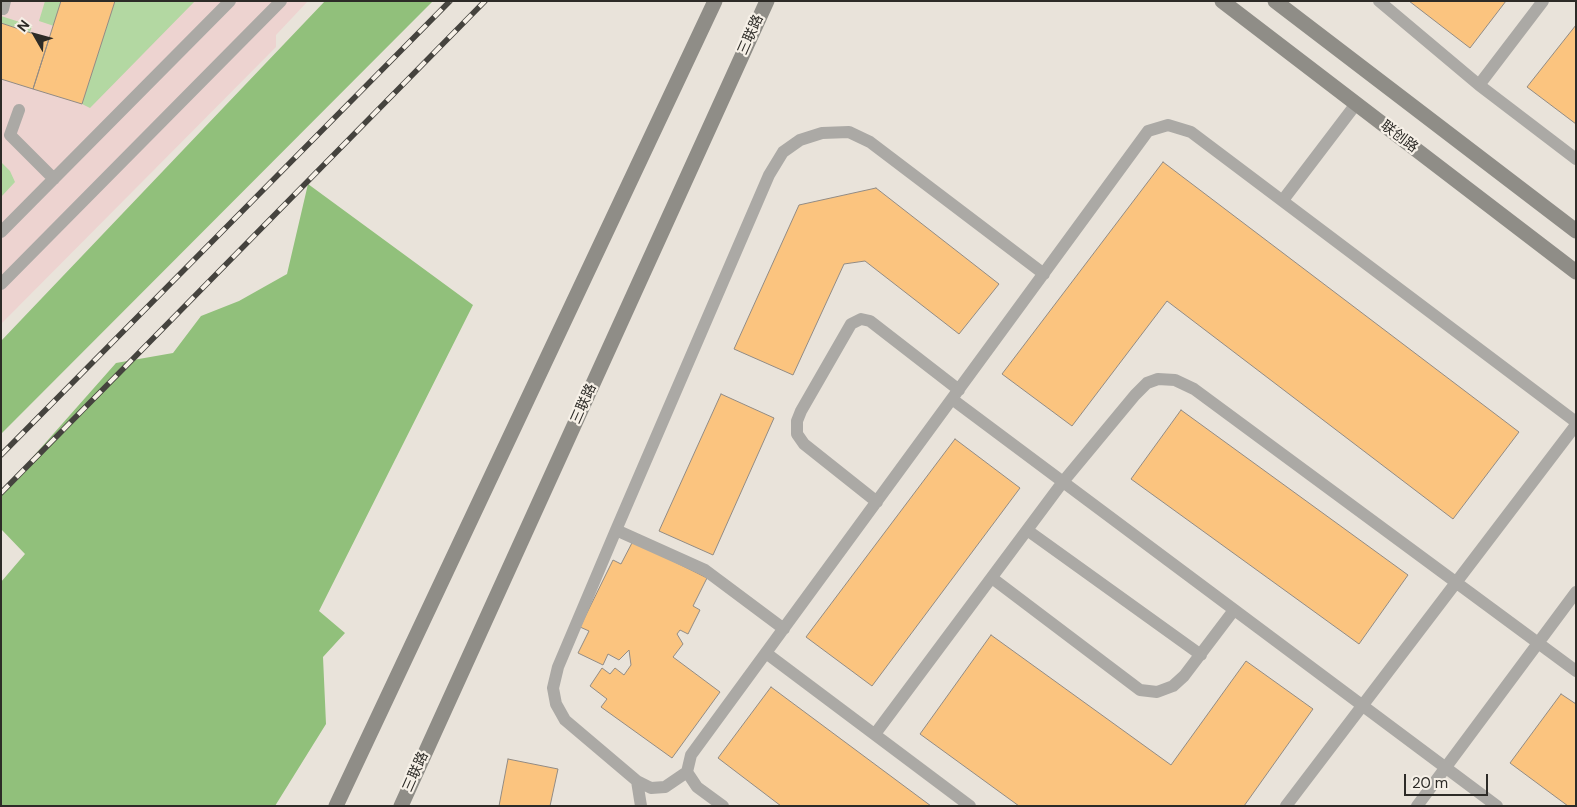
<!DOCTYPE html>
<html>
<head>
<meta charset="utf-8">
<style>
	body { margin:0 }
	#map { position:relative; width:1577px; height:807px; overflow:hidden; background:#e9e3da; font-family:"DM Sans",sans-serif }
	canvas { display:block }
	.frame { position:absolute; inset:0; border:2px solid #2d2b27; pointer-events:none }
	.north { position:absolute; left:10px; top:10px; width:50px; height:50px; -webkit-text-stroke:4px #f6f0e7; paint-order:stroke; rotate:308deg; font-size:14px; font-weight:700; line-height:20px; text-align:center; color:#2d2b27 }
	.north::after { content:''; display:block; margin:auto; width:18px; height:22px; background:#2d2b27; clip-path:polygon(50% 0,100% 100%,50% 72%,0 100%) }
	.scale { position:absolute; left:1404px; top:774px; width:84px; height:22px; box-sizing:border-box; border:2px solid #2d2b27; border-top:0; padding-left:6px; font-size:15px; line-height:18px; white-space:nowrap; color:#2d2b27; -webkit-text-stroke:4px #f6f0e7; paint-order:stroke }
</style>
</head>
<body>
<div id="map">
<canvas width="1577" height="807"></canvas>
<div class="frame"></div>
<div class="north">N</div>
<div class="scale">20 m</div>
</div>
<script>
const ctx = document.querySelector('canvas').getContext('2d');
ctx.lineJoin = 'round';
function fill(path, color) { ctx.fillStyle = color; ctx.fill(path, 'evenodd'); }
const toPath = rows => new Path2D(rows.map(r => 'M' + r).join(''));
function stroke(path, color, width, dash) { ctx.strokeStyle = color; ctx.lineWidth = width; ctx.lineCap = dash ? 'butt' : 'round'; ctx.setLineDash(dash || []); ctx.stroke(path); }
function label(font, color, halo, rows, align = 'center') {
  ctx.font = font + ' "DM Sans","Noto Sans SC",sans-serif'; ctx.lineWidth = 4.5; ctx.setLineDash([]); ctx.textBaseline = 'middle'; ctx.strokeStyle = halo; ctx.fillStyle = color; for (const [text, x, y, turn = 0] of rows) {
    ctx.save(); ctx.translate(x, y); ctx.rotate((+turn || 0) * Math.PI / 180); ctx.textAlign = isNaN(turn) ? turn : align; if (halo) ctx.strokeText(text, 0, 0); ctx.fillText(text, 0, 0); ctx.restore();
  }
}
const medical = toPath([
	[1,1,308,1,276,35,276,47,1,324]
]);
const green = toPath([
	[45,1,61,1,54,26,39,21],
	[115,1,195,1,90,108,82,104],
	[1,16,32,26,30,32,1,23],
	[1,162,10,171,15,182,1,197]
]);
const forest = toPath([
	[325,1,433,1,1,434,1,341],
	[308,184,473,305,319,611,345,633,323,657,326,724,275,806,1,806,1,582,25,554,1,529,1,493,116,363,173,353,201,316,239,301,287,274]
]);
const building = toPath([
	[61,1,115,1,82,104,33,89,61,1],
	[1409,1,1506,1,1470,48,1409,1],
	[1,23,49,39,33,89,1,79,1,23],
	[1576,25,1576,124,1527,87,1576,25],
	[1163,162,1519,432,1453,519,1167,301,1072,426,1002,374,1163,162],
	[876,188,999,284,959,334,865,261,844,264,793,375,734,349,799,205,876,188],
	[721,394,774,418,713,555,659,531,721,394],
	[1181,410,1408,575,1359,644,1131,479,1181,410],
	[955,439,1020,488,872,686,806,637,955,439],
	[633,541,707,578,693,606,700,610,688,634,680,630,677,634,683,644,673,657,720,692,672,758,601,707,607,699,590,686,602,668,610,674,615,668,624,675,631,665,629,650,619,660,608,654,603,665,578,653,589,631,580,627,613,560,621,564,633,541],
	[991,635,1171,765,1246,661,1313,709,1244,806,1019,806,920,734,991,635],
	[771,687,931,806,781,806,718,758,771,687],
	[1561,694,1576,704,1576,806,1568,806,1510,763,1561,694],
	[508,759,558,769,550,806,499,806,508,759]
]);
const lane = toPath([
	[1379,1,1479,85,1576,159],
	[3,9,5,1],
	[1479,85,1543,1],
	[19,110,10,135,54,179],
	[1283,200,1356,104],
	[1,232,230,1],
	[1,284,281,1],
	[952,399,1497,806],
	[877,502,804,444,797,434,797,421,801,411,851,324,861,319,870,321,959,390],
	[616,530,705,570,784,629],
	[1027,530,1201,655],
	[992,578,1140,690,1157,692,1173,686,1184,676,1234,610],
	[766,653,970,806],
	[875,734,1062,483,1135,395,1147,383,1158,379,1175,380,1194,389,1576,671],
	[687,772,665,787,651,788,637,781,565,720,556,704,553,688,558,667,616,530,769,175,783,152,800,140,822,133,849,132,870,142,1044,274],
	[637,781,641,806],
	[723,806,697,787,687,772,691,755,1148,131,1168,125,1191,132,1576,422],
	[1286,806,1576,425],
	[1417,806,1576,592]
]);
const secondary = toPath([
	[1222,1,1576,272],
	[1275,1,1576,231],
	[336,806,715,1],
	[401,806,767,1]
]);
const rail = toPath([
	[1,455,450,1],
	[1,493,485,1]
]);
const streetNames = [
	["三联路",751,35,-66],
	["联创路",1399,137,37],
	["三联路",584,404,-66],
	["三联路",416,772,-66]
];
fill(medical, '#edd3d0');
fill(green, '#b3d8a2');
fill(forest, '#91c07b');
fill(building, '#fbc47f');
stroke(building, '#928b84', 1);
stroke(lane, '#aba9a5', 12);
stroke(secondary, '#8f8d87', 15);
stroke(rail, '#45433e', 5.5);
stroke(rail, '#f6f0e7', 4, [11]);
label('14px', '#2d2b27', '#f6f0e7', streetNames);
</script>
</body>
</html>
